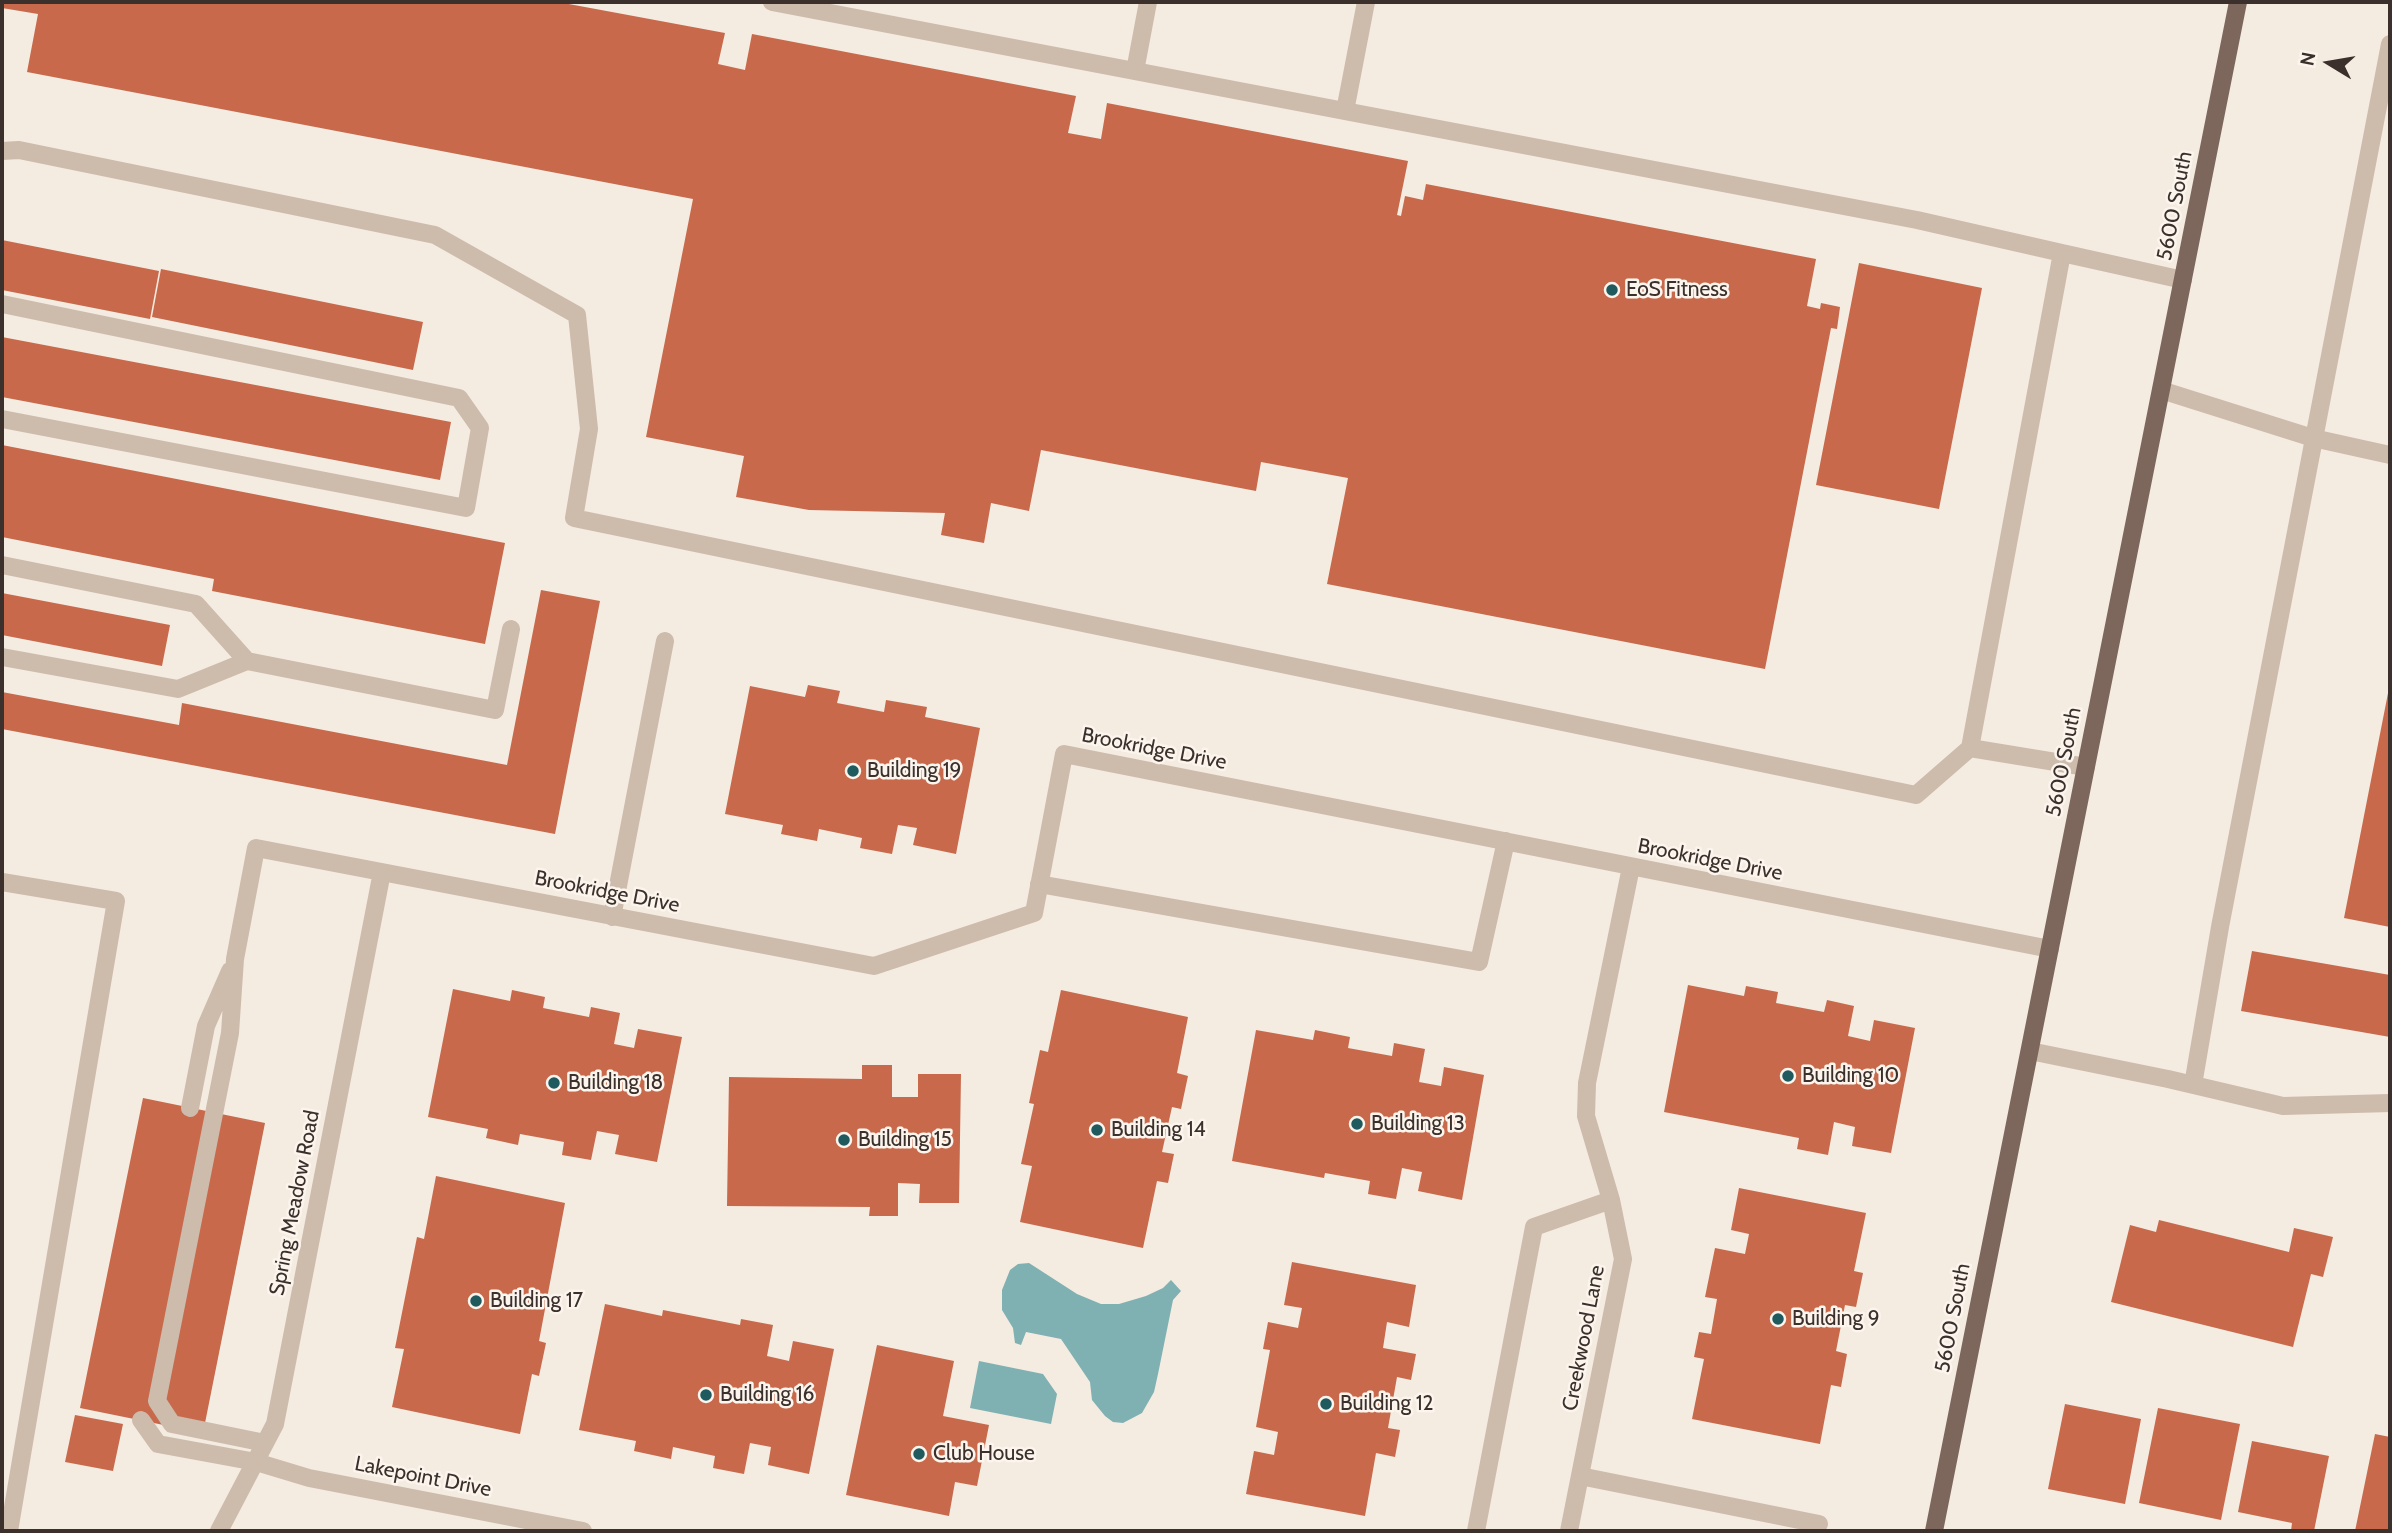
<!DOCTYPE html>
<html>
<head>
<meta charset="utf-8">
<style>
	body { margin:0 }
	#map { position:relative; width:2392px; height:1533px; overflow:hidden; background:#f4ebe1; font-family:Cabin,sans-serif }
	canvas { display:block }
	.frame { position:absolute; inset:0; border:4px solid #3b302b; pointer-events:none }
	.north { position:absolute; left:2294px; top:28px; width:70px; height:70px; -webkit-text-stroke:5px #fbf5ee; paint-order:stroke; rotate:281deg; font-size:19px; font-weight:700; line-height:28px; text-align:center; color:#3b302b }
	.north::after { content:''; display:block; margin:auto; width:24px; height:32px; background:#3b302b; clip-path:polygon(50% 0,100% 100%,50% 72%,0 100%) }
</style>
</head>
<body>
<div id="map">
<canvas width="2392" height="1533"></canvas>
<div class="frame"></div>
<div class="north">N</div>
</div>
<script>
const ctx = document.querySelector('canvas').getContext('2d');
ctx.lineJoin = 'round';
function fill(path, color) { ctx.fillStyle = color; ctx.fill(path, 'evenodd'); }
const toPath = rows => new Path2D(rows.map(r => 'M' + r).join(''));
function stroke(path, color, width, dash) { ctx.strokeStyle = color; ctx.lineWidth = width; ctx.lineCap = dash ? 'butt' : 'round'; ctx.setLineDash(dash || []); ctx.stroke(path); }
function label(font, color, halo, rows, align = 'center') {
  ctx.font = font + ' Cabin,sans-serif'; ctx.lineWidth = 5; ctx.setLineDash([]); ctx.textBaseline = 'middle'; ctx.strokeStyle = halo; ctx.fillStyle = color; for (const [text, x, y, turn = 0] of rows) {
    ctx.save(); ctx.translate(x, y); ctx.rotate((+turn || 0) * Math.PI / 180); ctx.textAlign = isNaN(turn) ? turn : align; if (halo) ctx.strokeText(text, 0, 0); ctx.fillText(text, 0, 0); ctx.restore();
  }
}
const water = toPath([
	[1029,1263,1077,1294,1101,1304,1119,1304,1146,1296,1163,1288,1171,1280,1181,1291,1173,1300,1158,1374,1154,1392,1142,1413,1123,1423,1113,1422,1105,1416,1092,1400,1090,1382,1061,1339,1026,1332,1021,1345,1015,1343,1013,1328,1002,1310,1002,1290,1010,1270,1018,1264],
	[979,1361,1043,1374,1057,1394,1051,1424,970,1408]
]);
const building = toPath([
	[2,2,558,2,725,33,718,64,745,70,752,34,1076,96,1068,133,1101,139,1107,103,1408,161,1397,215,1401,216,1405,196,1423,200,1426,184,1816,259,1807,306,1820,309,1821,303,1840,307,1837,329,1831,328,1765,669,1327,584,1348,478,1261,462,1256,491,1041,450,1029,511,991,503,984,543,941,535,945,513,809,510,736,497,744,456,646,437,693,199,27,72,38,14,2,8],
	[2,240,159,271,150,319,2,290],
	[1859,263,1982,288,1939,509,1816,485],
	[161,269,423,322,413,370,152,317],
	[2,337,451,422,440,480,2,397],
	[2,445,505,543,485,644,212,591,214,579,2,537],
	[541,590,600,601,555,834,2,729,2,692,179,725,182,703,507,765],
	[2,593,170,625,162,666,2,635],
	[808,685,840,691,837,703,884,712,886,700,927,707,925,717,980,728,956,854,913,845,917,828,898,825,892,854,860,848,862,838,819,829,817,841,781,834,783,825,725,814,750,686,805,697],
	[2389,688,2390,689,2390,927,2344,918],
	[2252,951,2390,975,2390,1037,2241,1011],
	[1688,985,1744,996,1746,986,1778,992,1776,1003,1824,1012,1827,1000,1854,1006,1848,1036,1870,1041,1874,1020,1915,1028,1891,1153,1852,1146,1855,1127,1834,1122,1828,1155,1797,1149,1799,1138,1664,1112],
	[453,989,510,1001,512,990,545,997,543,1008,589,1017,591,1007,620,1013,614,1044,634,1048,638,1029,682,1037,657,1162,615,1154,619,1135,597,1131,591,1160,562,1155,564,1142,520,1134,518,1145,486,1138,488,1129,428,1117],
	[1061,990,1188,1017,1177,1073,1188,1076,1181,1109,1172,1107,1162,1152,1174,1154,1168,1183,1157,1181,1143,1248,1020,1222,1032,1166,1021,1164,1034,1104,1029,1103,1040,1050,1048,1052],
	[1256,1030,1313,1040,1315,1030,1350,1037,1348,1048,1392,1056,1394,1043,1425,1049,1419,1082,1441,1086,1444,1067,1484,1075,1462,1200,1418,1191,1422,1172,1402,1168,1396,1199,1368,1194,1370,1181,1325,1173,1324,1178,1232,1161],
	[862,1065,892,1065,892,1097,918,1097,918,1074,961,1074,959,1203,919,1203,920,1184,898,1183,898,1216,869,1216,870,1207,727,1206,729,1077,862,1079],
	[143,1098,265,1123,203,1433,80,1408],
	[436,1176,565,1203,539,1341,546,1343,539,1376,532,1374,520,1434,392,1407,404,1349,395,1348,417,1237,424,1239],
	[1739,1188,1866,1213,1854,1271,1863,1273,1856,1307,1845,1305,1836,1351,1847,1354,1841,1387,1831,1385,1820,1444,1692,1419,1704,1359,1694,1357,1699,1332,1711,1334,1717,1299,1705,1297,1715,1248,1745,1254,1749,1234,1731,1230],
	[2159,1220,2289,1252,2294,1228,2333,1237,2323,1277,2311,1274,2293,1347,2111,1302,2130,1225,2156,1232],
	[1292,1262,1416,1285,1409,1327,1387,1322,1383,1348,1416,1354,1411,1380,1397,1377,1388,1428,1400,1430,1395,1457,1376,1453,1365,1516,1246,1494,1254,1451,1274,1455,1278,1432,1256,1427,1270,1350,1263,1349,1268,1322,1298,1328,1302,1308,1284,1305],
	[605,1304,662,1316,663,1310,740,1325,741,1319,773,1325,767,1356,789,1361,793,1341,834,1349,809,1474,768,1465,771,1447,750,1443,744,1474,713,1468,715,1456,673,1447,671,1459,634,1451,636,1441,579,1430],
	[877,1345,954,1361,943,1416,989,1425,977,1486,955,1482,949,1516,846,1495],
	[2065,1404,2141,1419,2125,1504,2048,1489],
	[2158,1408,2240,1424,2221,1520,2139,1503],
	[75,1415,123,1424,113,1471,65,1462],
	[2375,1434,2390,1437,2390,1531,2355,1531],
	[2252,1441,2329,1456,2314,1531,2291,1531,2292,1523,2238,1512]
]);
const minor = toPath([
	[772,2,1917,220,2062,253],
	[1135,71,1148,2],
	[1345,111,1366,2],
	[2,151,19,150,435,235,577,315,589,429,574,518,1916,795,1970,748,2086,767],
	[2,304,459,398,480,428,466,508,2,419],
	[2161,390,2313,438,2390,455],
	[2,565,196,604,247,661,178,689,2,657],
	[247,661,495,710,511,629],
	[1970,748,2062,253,2183,280],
	[2,882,116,901,9,1531],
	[1039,884,1479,962,1506,841],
	[612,917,665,641],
	[2030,1051,2168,1079,2283,1106,2390,1103],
	[2193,1085,2220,927,2390,44],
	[190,1108,206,1026,230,971],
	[141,1420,158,1444,256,1462,309,1478,583,1531],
	[265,1443,172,1424,157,1401,230,1033,235,959,256,848,874,966,1034,913,1064,754,2050,949],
	[1580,1476,1819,1524],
	[219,1531,275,1424,382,872],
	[1476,1531,1534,1227,1611,1200],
	[1569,1531,1623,1259,1611,1200,1586,1116,1587,1083,1631,867]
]);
const major = toPath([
	[1934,1531,2238,2]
]);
const markers = [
	[1612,290,7,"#1f5a5e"],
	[853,771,7,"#1f5a5e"],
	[1788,1076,7,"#1f5a5e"],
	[554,1083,7,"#1f5a5e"],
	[1357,1124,7,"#1f5a5e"],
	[1097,1130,7,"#1f5a5e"],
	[844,1140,7,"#1f5a5e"],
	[476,1301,7,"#1f5a5e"],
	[1778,1319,7,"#1f5a5e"],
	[706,1395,7,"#1f5a5e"],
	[1326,1404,7,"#1f5a5e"],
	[919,1454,7,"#1f5a5e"]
];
const streetNames = [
	["5600 South",2175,206,-79],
	["Brookridge Drive",1154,749,11],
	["5600 South",2064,762,-79],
	["Brookridge Drive",1710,860,11],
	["Brookridge Drive",607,892,11],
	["Spring Meadow Road",295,1203,-79],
	["5600 South",1953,1318,-79],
	["Creekwood Lane",1584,1338,-79],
	["Lakepoint Drive",423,1477,11]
];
const poiNames = [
	["EoS Fitness",1626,290],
	["Building 19",867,771],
	["Building 10",1802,1076],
	["Building 18",568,1083],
	["Building 13",1371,1124],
	["Building 14",1111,1130],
	["Building 15",858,1140],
	["Building 17",490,1301],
	["Building 9",1792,1319],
	["Building 16",720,1395],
	["Building 12",1340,1404],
	["Club House",933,1454]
];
fill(water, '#7fb0b2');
fill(building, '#c8694b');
stroke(minor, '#cdbbac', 18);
stroke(major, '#7d675c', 18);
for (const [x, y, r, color] of markers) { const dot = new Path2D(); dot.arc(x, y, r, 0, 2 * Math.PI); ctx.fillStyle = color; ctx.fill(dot); stroke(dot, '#fbf5ee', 2.5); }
label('21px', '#3b302b', '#fbf5ee', streetNames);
label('21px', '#3b302b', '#fbf5ee', poiNames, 'left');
</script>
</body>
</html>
